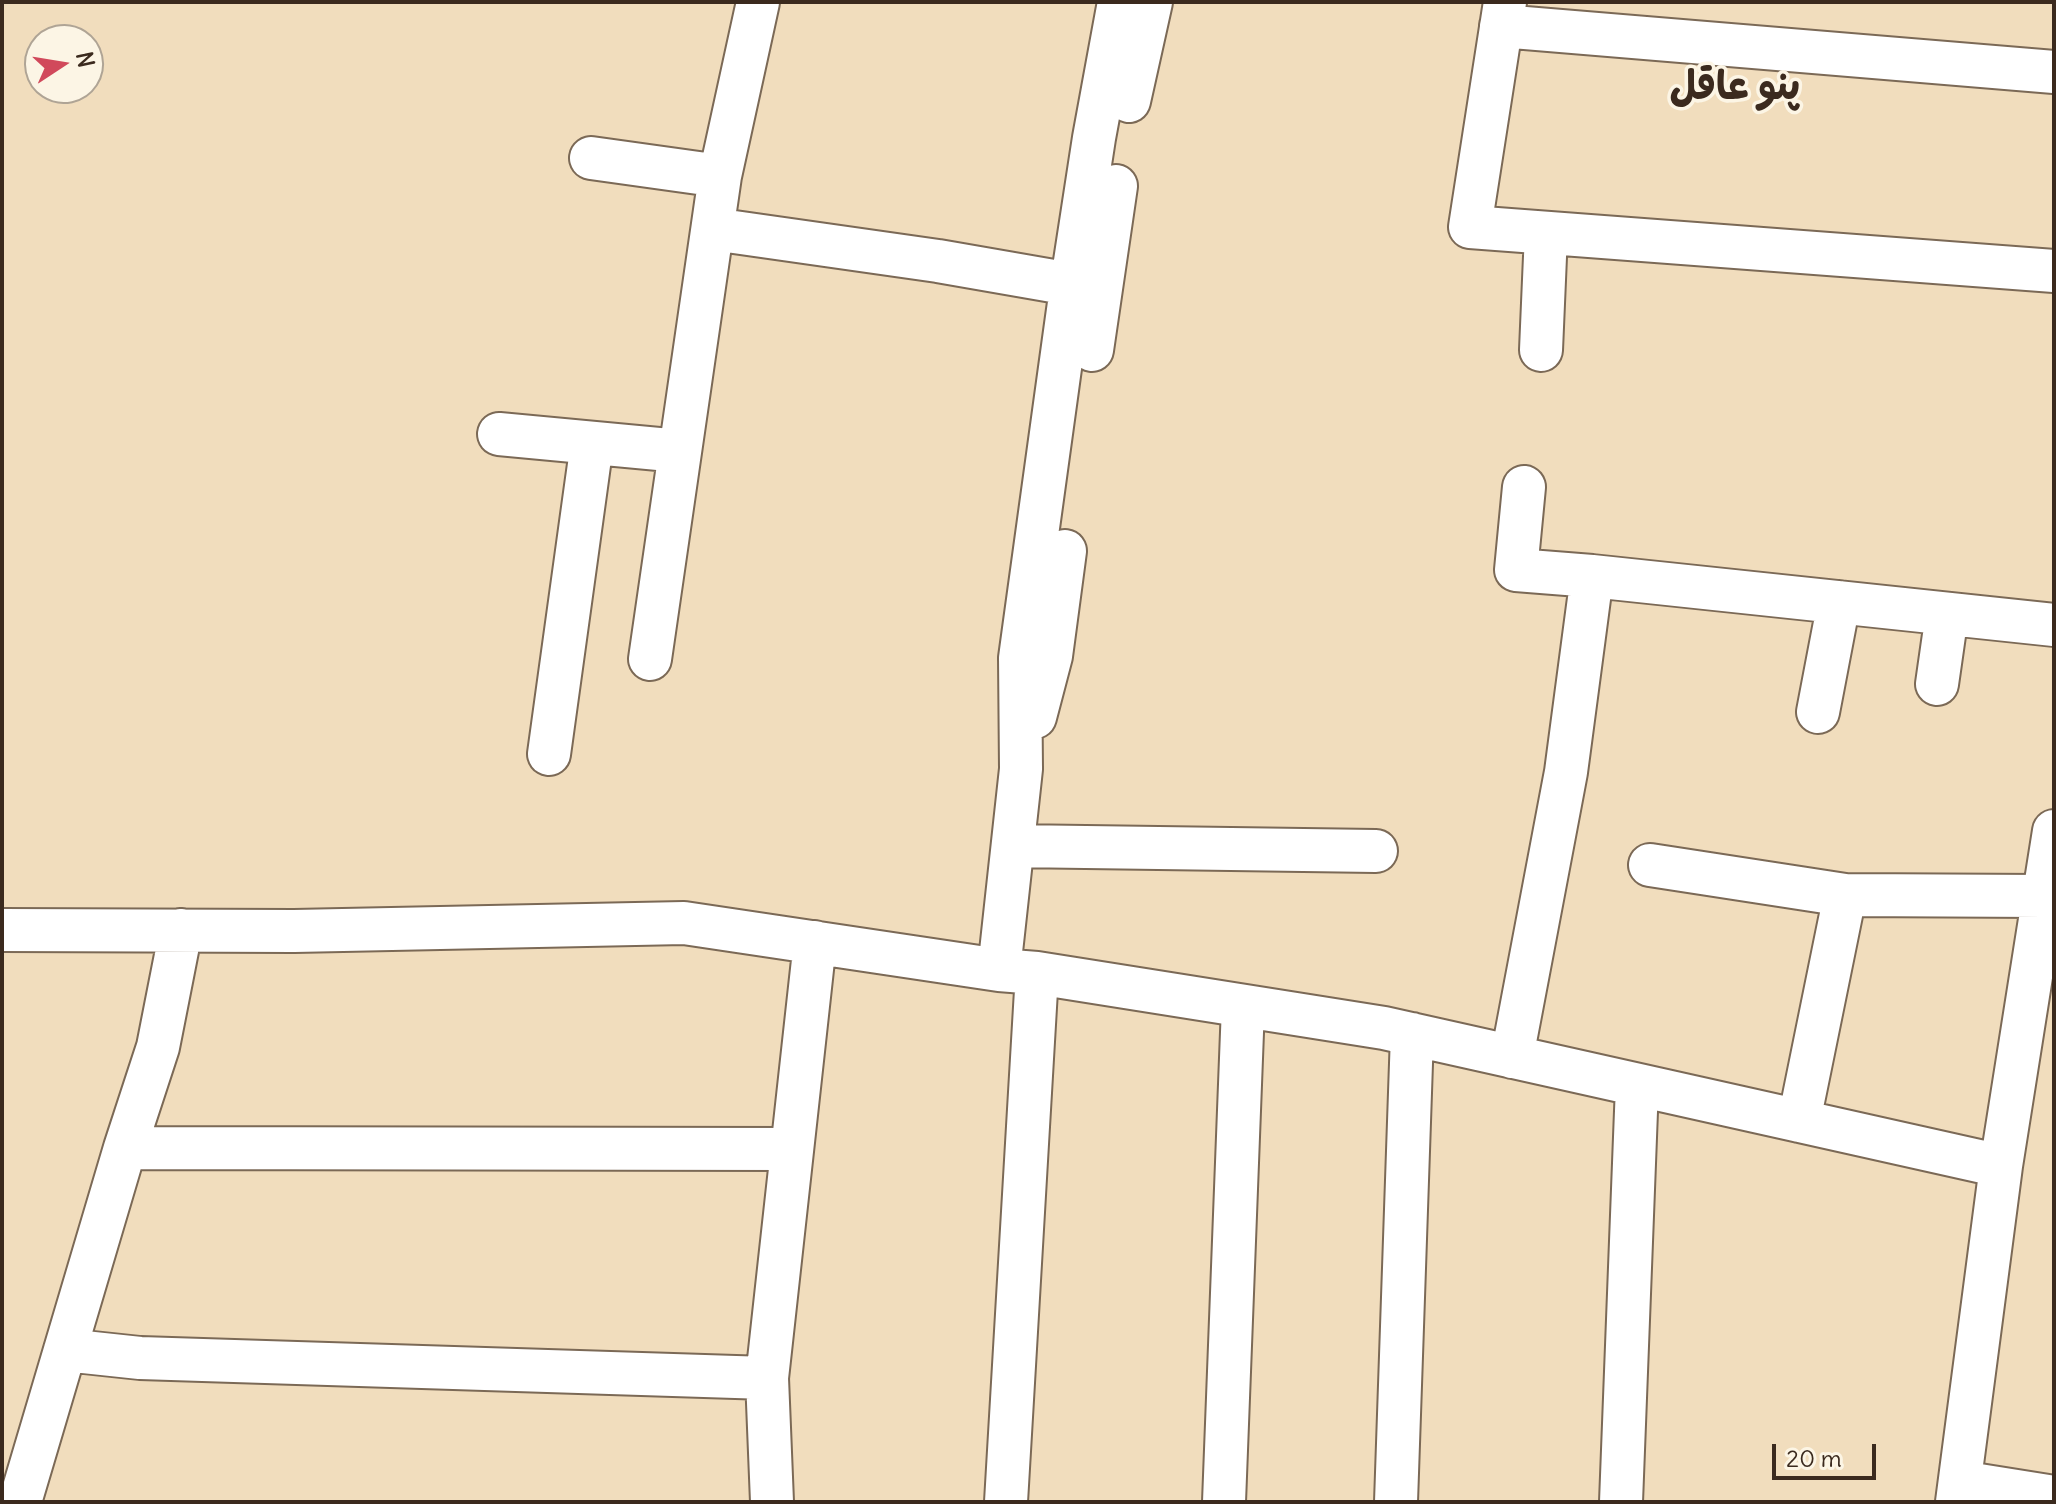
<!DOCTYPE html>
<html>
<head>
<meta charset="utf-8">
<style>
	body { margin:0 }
	#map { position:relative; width:2056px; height:1504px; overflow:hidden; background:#f1ddbd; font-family:Delius,sans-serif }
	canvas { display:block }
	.frame { position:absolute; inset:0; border:4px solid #3b2a1e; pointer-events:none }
	.north { position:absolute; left:24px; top:24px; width:80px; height:80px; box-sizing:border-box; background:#fcf5e5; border:2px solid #afa495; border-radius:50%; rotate:78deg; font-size:22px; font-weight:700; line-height:32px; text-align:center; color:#3b2a1e }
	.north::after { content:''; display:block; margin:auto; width:28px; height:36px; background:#d1495b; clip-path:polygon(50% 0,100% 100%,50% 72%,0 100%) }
	.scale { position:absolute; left:1772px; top:1444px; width:104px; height:36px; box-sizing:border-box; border:4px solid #3b2a1e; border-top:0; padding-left:10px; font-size:24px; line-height:28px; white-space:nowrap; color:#3b2a1e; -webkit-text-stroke:6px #fcf5e5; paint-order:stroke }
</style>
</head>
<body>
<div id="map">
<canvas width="2056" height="1504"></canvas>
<div class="frame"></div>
<div class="north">N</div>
<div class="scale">20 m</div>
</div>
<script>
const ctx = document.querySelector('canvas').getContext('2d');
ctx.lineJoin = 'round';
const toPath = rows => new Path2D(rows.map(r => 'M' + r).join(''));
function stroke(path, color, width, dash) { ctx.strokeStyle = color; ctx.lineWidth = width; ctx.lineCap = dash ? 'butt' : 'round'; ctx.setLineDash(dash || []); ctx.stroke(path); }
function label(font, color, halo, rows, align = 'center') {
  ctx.font = font + ' Delius,"Playpen Sans Arabic",sans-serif'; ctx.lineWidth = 7; ctx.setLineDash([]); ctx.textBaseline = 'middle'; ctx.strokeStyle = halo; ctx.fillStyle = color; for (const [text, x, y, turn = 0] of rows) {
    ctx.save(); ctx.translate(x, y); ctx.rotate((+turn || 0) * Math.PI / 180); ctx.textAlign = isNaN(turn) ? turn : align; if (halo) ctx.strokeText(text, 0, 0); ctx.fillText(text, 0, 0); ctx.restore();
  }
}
const minor = toPath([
	[1505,2,1470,227,2054,271],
	[1501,26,2054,72],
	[1129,101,1151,2],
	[591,158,720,176],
	[713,229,938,261,1053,281,1072,281],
	[1092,350,1116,186],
	[1541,350,1546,233],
	[499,434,680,451],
	[1524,487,1516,570,1592,576,2054,625],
	[650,659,720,176,758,2],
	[1937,684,1947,614],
	[1818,712,1839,602],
	[1035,717,1051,656,1065,551],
	[549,754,592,443],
	[1013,846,1376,851],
	[1650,865,1845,895,2044,896],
	[2,930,294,931,684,923,999,970,1021,769,1020,658,1072,281,1094,138,1119,2],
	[999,970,1037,973,1384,1028,2001,1166],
	[1512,1057,1566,772,1592,576],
	[1799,1121,1845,895],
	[125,1148,792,1149],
	[65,1350,140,1358,767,1378],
	[1960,1482,2054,1497],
	[20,1502,125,1148,158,1047,181,930],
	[772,1502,767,1378,815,942],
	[1006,1502,1037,973],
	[1224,1502,1243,1006],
	[1396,1502,1412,1034],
	[1621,1502,1637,1085],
	[1957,1502,2001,1166,2054,831]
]);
const townNames = [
	["پنو عاقل",1735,88]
];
stroke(minor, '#7b6956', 46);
stroke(minor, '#fff', 42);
label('bold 40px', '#3b2a1e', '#fcf5e5', townNames);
</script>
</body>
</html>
